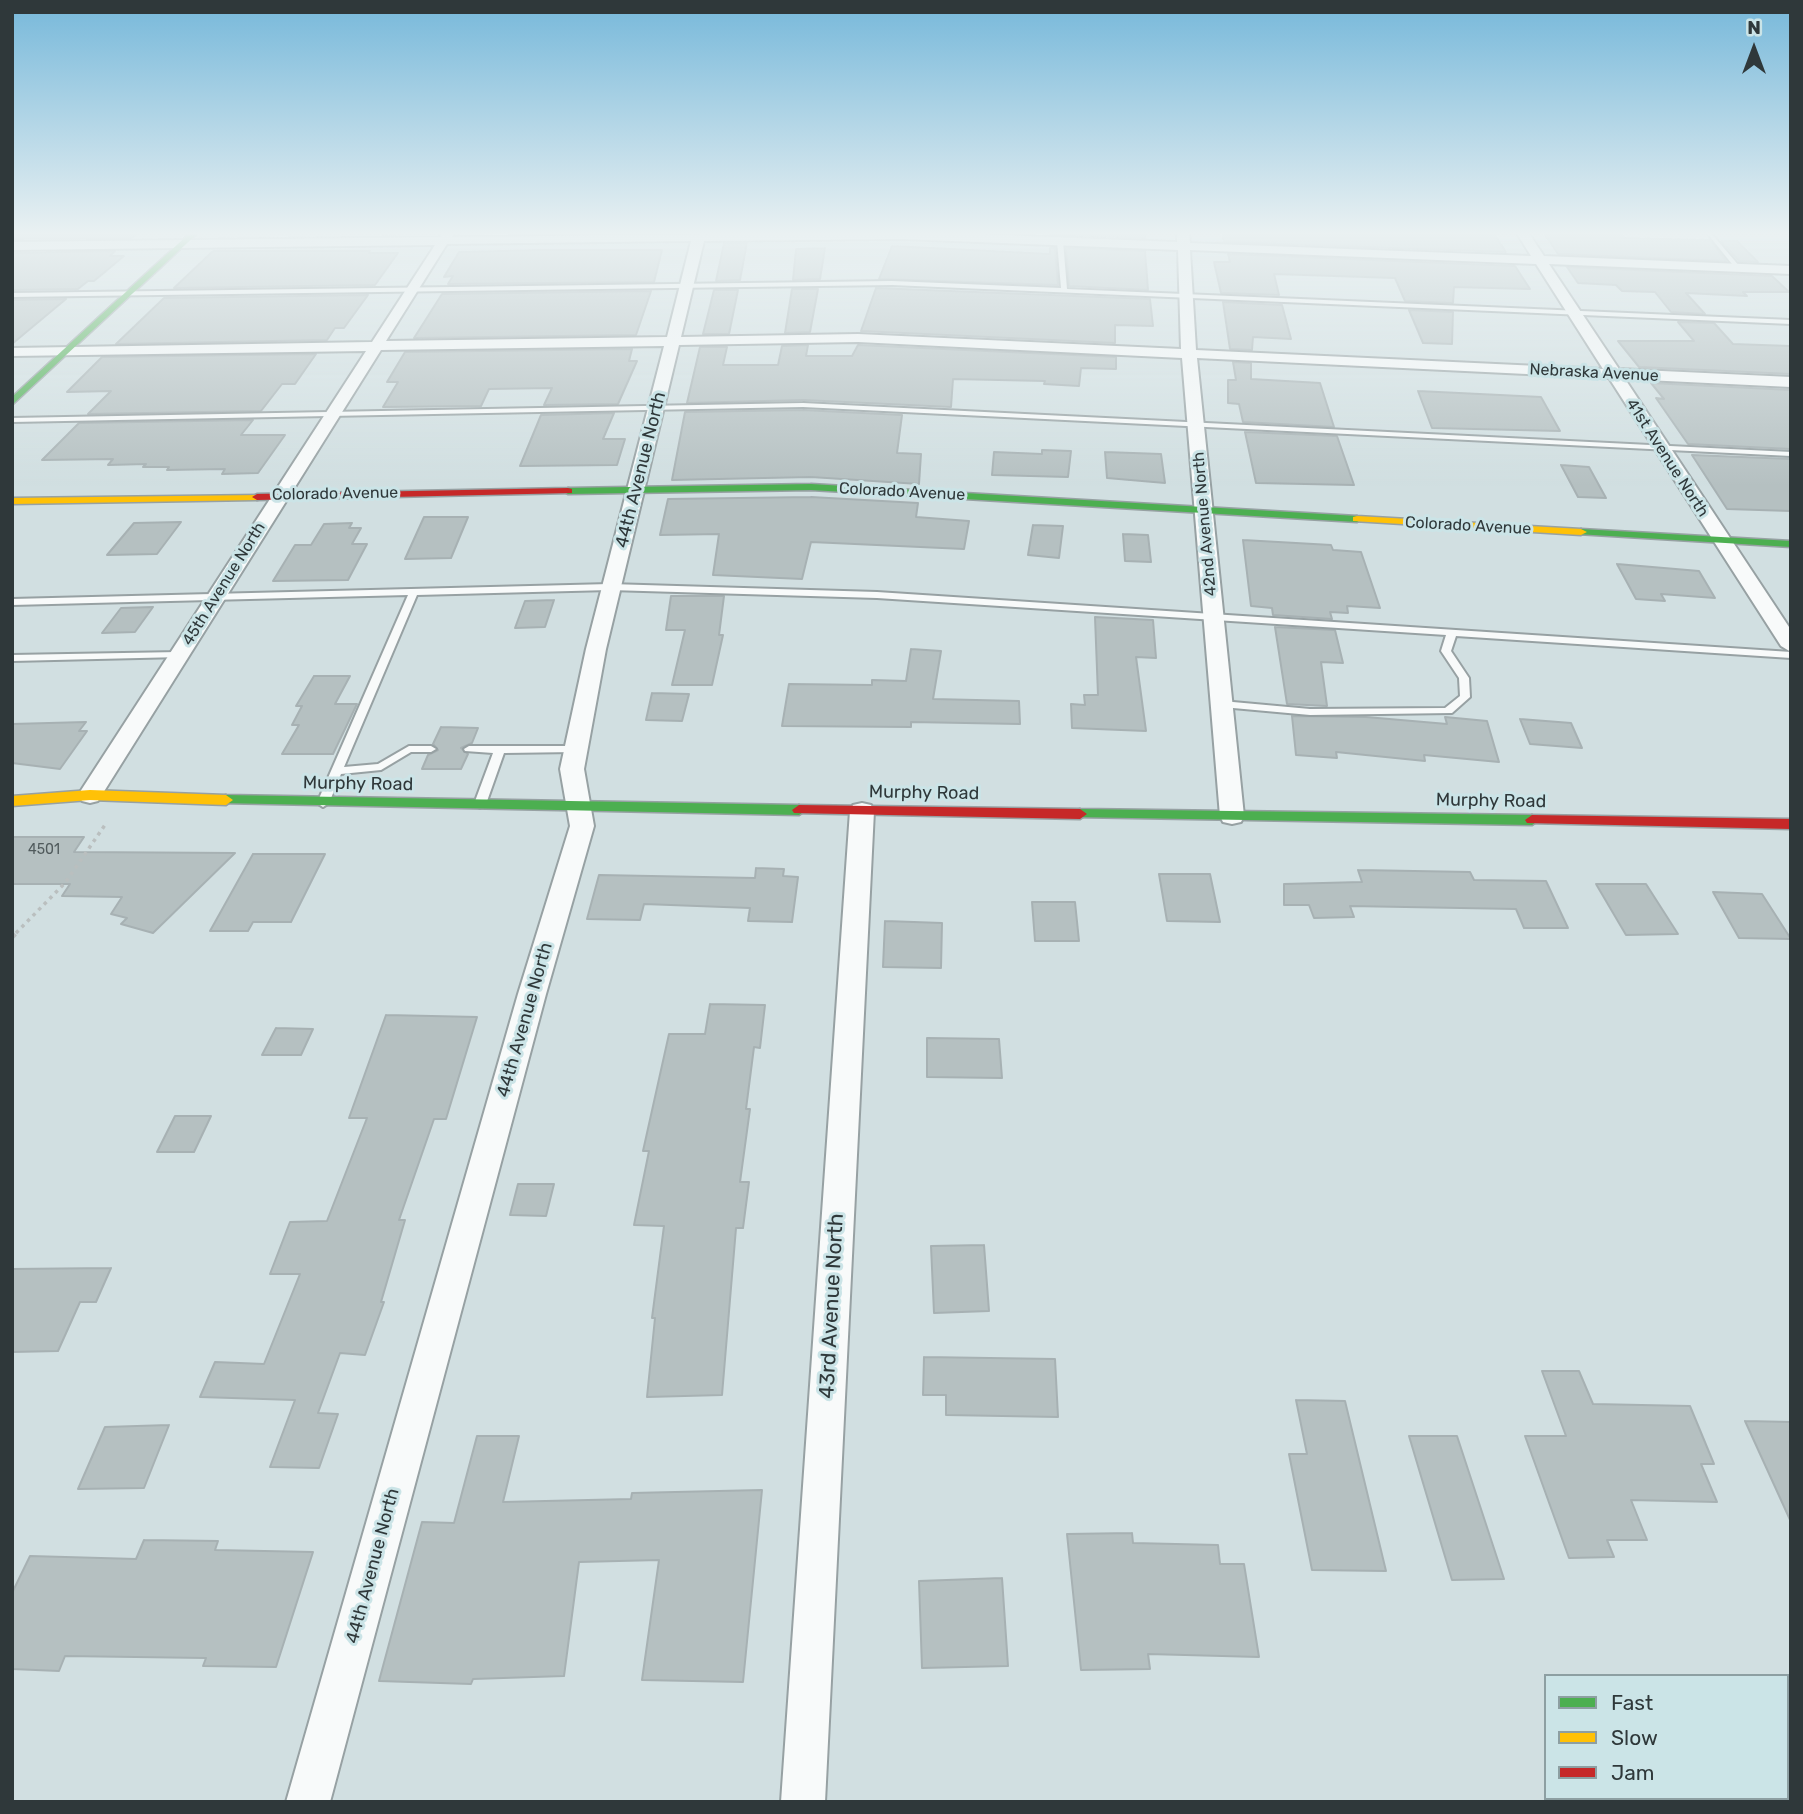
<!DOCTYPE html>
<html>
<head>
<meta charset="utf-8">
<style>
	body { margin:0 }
	#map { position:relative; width:1803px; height:1814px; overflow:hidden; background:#d1dfe1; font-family:Rubik,sans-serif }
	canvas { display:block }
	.frame { position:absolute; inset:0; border:14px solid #2f383a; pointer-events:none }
	.legend { position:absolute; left:1544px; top:1674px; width:245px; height:126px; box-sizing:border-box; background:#cbe4e7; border:2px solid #8d9fa2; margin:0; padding:9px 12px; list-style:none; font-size:21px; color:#2f383a }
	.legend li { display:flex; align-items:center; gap:14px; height:35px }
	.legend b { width:35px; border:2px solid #8d9fa2 }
	.north { position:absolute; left:1719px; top:14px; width:70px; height:70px; -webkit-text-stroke:5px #cbe4e7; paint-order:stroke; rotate:0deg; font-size:19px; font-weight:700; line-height:28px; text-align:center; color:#2f383a }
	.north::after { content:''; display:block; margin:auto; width:24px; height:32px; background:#2f383a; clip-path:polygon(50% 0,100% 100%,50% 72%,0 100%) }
</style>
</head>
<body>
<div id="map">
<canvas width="1803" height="1814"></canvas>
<div class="frame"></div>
<ul class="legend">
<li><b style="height:9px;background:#4caf50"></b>Fast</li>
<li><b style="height:9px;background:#ffc107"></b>Slow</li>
<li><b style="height:9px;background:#c62828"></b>Jam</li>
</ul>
<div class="north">N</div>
</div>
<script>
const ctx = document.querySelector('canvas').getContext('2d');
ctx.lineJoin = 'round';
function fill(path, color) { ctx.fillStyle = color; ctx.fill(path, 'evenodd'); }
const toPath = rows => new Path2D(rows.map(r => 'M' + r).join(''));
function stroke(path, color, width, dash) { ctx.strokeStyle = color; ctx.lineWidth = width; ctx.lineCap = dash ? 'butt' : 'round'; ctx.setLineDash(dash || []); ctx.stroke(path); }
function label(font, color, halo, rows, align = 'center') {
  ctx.font = font + ' Rubik,sans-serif'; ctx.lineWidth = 6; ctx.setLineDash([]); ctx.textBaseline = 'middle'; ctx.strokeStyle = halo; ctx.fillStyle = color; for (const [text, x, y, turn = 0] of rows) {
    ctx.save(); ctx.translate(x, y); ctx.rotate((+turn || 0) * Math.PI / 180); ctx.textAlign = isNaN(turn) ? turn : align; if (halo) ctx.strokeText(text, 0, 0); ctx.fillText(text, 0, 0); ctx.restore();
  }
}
const building = toPath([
	[12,232,138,232,131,238,12,239,12,232],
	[1050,232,1145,232,1145,238,1050,234,1050,232],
	[1222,232,1495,235,1506,252,1224,242,1222,232],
	[1543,232,1620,232,1625,238,1710,240,1726,261,1558,254,1543,232],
	[1721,241,1737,241,1758,262,1739,261,1721,241],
	[724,243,747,243,740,280,716,281,724,243],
	[892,246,1050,254,1050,248,1055,248,1058,285,879,279,892,246],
	[825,248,820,279,793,280,796,249,825,248],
	[1066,248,1145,251,1148,290,1069,286,1066,248],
	[538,250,662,250,654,282,448,284,453,276,444,277,459,252,538,250],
	[115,251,110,256,124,256,94,281,88,281,78,289,12,290,12,253,115,251],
	[213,251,370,251,369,253,398,253,375,285,174,288,213,251],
	[1228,254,1515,266,1530,289,1454,287,1453,303,1405,301,1395,278,1274,274,1279,295,1221,293,1214,262,1230,262,1228,254],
	[1567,267,1772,276,1789,292,1743,292,1747,296,1686,293,1705,314,1671,312,1655,292,1622,291,1616,285,1578,283,1567,267],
	[876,288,1150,299,1153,326,1115,325,1115,343,861,331,876,288],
	[792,289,818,289,810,332,785,333,792,289],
	[714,290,738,290,729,334,703,334,714,290],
	[651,291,636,335,414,338,442,294,651,291],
	[368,295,344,328,335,328,327,340,116,344,164,298,368,295],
	[66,299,12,344,12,300,66,299],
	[1223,302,1282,305,1291,339,1253,337,1252,350,1230,349,1223,302],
	[1409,310,1453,312,1452,344,1423,343,1409,310],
	[1678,322,1714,323,1733,344,1791,346,1791,374,1639,367,1618,341,1694,341,1678,322],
	[808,345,806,356,852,356,858,345,1116,357,1116,369,1081,368,1079,386,1044,384,1045,381,953,379,951,407,803,400,687,403,700,347,727,347,723,365,778,365,782,346,808,345],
	[632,349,629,361,637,361,618,404,544,405,552,388,489,389,481,406,383,407,398,382,387,382,405,352,632,349],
	[316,354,295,384,282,384,261,411,88,414,111,391,67,392,102,357,316,354],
	[1233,362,1251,363,1251,379,1320,383,1334,427,1243,422,1239,404,1228,403,1228,380,1236,380,1233,362],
	[1651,383,1791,390,1791,449,1688,444,1656,398,1664,399,1651,383],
	[1418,391,1541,397,1560,431,1432,428,1418,391],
	[803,410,902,415,897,453,921,454,919,484,811,477,672,480,685,412,803,410],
	[614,413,603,439,625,439,617,465,520,466,541,415,614,413],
	[253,420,241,435,285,435,258,473,222,474,225,469,167,470,169,467,143,467,146,464,108,465,113,459,42,460,79,423,253,420],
	[1245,432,1337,436,1354,485,1256,483,1245,432],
	[1042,450,1071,451,1068,477,992,475,994,452,1042,454,1042,450],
	[1105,452,1161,454,1165,483,1107,478,1105,452],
	[1692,455,1791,459,1791,511,1727,509,1692,455],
	[1561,465,1589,467,1606,498,1578,497,1561,465],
	[811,497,918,503,916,517,969,521,964,549,811,542,802,579,713,575,719,534,660,535,668,499,811,497],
	[424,517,468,517,451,558,405,559,424,517],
	[181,522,157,554,107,555,134,523,181,522],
	[352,523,349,528,361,528,352,544,367,544,348,580,273,581,295,545,311,545,324,524,352,523],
	[1033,525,1063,526,1059,558,1028,555,1033,525],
	[1123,534,1148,535,1151,562,1125,561,1123,534],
	[1243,540,1331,545,1333,550,1361,552,1380,608,1347,606,1348,613,1330,612,1332,619,1273,615,1272,608,1251,606,1243,540],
	[1617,564,1699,571,1715,598,1661,594,1665,601,1636,599,1617,564],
	[671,596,724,596,719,635,723,635,712,685,672,685,685,630,666,630,671,596],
	[554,600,545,627,515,628,525,601,554,600],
	[153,607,135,632,102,633,121,608,153,607],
	[1095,617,1153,620,1156,658,1136,657,1146,731,1072,728,1071,704,1085,705,1084,695,1098,695,1095,617],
	[1275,627,1335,630,1343,663,1321,662,1327,706,1287,704,1275,627],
	[911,649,941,651,933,699,1019,701,1020,724,911,722,911,727,782,726,789,684,872,685,872,680,906,681,911,649],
	[314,676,350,676,335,704,357,704,333,754,282,754,299,725,292,725,302,706,296,706,314,676],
	[652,693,689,694,682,721,646,720,652,693],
	[1292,716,1366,717,1447,724,1445,717,1487,721,1499,762,1424,755,1425,761,1336,752,1337,758,1296,755,1292,716],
	[1520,719,1571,723,1582,748,1530,744,1520,719],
	[86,722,79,731,87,731,60,769,12,763,12,724,86,722],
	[441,727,478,728,472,743,461,748,468,754,461,769,422,769,428,755,438,750,433,744,441,727],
	[12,837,84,837,74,852,235,853,153,933,121,924,127,918,111,914,122,897,62,896,70,884,12,884,12,837],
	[253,854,325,854,291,922,253,922,248,931,210,931,253,854],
	[756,868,784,869,783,876,798,877,792,922,748,921,750,908,644,904,640,920,587,919,599,875,755,878,756,868],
	[1358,870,1470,872,1474,880,1546,881,1568,928,1524,928,1516,909,1350,906,1354,917,1314,918,1309,905,1284,905,1284,884,1362,882,1358,870],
	[1159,874,1210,874,1220,922,1167,921,1159,874],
	[1596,884,1646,884,1678,934,1626,935,1596,884],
	[1713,892,1762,894,1791,939,1739,938,1713,892],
	[1032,902,1075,902,1079,941,1035,941,1032,902],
	[885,921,942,923,941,968,883,967,885,921],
	[710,1004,765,1005,760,1048,754,1047,746,1109,750,1109,740,1182,749,1182,743,1228,736,1228,722,1395,647,1397,655,1318,652,1318,664,1226,634,1225,649,1151,643,1151,669,1034,705,1034,710,1004],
	[386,1015,477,1017,446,1119,434,1119,399,1220,405,1220,381,1302,384,1302,365,1355,340,1353,318,1413,338,1414,319,1468,270,1467,295,1400,200,1397,215,1362,264,1364,300,1274,270,1274,290,1222,327,1221,367,1118,349,1118,386,1015],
	[276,1028,313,1029,301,1055,262,1055,276,1028],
	[927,1038,999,1039,1002,1078,927,1077,927,1038],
	[175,1116,211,1116,194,1152,157,1152,175,1116],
	[518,1184,554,1184,546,1216,510,1215,518,1184],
	[984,1245,989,1311,934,1313,931,1246,984,1245],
	[111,1268,96,1302,80,1302,58,1351,12,1352,12,1269,111,1268],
	[924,1357,1055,1359,1058,1417,946,1415,946,1395,923,1395,924,1357],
	[1542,1371,1579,1371,1593,1404,1690,1406,1714,1464,1701,1464,1717,1502,1631,1500,1647,1540,1607,1540,1614,1557,1569,1558,1525,1436,1566,1436,1542,1371],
	[1296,1400,1345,1401,1386,1571,1312,1570,1289,1454,1307,1454,1296,1400],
	[1745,1421,1791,1422,1791,1522,1745,1421],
	[169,1425,144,1488,78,1489,105,1427,169,1425],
	[477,1436,519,1436,503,1502,631,1499,632,1493,762,1490,743,1682,642,1680,659,1560,579,1562,564,1676,473,1679,471,1684,379,1681,422,1522,454,1523,477,1436],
	[1409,1436,1457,1436,1504,1579,1452,1580,1409,1436],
	[1132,1533,1133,1543,1218,1545,1220,1564,1244,1564,1259,1657,1148,1654,1150,1669,1081,1670,1067,1534,1132,1533],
	[144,1540,218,1541,215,1550,313,1552,276,1667,203,1666,206,1658,65,1656,59,1671,12,1669,12,1593,30,1556,136,1559,144,1540],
	[1002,1578,1008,1666,922,1668,919,1581,1002,1578]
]);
const pathFar1 = toPath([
	[16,933,65,883,107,822]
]);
const path = toPath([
	[12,937,18,931]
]);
const lane = toPath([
	[1707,233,1711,233,1740,267,1740,269,1736,269,1707,233],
	[1060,239,1063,241,1067,289,1791,320,1791,324,892,285,12,297,12,293,892,281,1061,288,1057,241,1060,239],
	[803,403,1791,452,1791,456,803,407,12,422,12,418,803,403],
	[610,584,877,592,1791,652,1791,658,1456,636,1451,651,1469,678,1470,697,1452,713,1310,715,1222,707,1217,704,1222,701,1310,709,1445,708,1460,696,1459,678,1441,651,1446,635,877,598,610,590,417,595,344,767,378,764,409,746,431,746,436,749,431,752,411,752,381,770,341,774,329,803,323,807,317,803,408,595,12,605,12,599,610,584],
	[179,652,182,653,182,657,12,661,12,655,179,652],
	[469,746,576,746,581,749,576,752,504,753,486,804,480,808,474,804,493,753,465,751,464,749,469,746]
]);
const street = toPath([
	[443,232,455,232,452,237,925,232,1177,242,1177,232,1189,232,1190,243,1531,256,1516,232,1528,232,1544,256,1791,266,1791,274,1549,264,1619,369,1791,377,1791,387,1625,379,1791,630,1791,652,1781,646,1609,378,1197,358,1244,816,1241,822,1232,824,1223,822,1220,816,1182,358,858,342,679,345,606,649,584,769,594,826,546,994,330,1802,286,1802,518,994,570,826,560,769,586,649,664,346,381,350,98,801,90,803,82,801,78,795,366,351,12,356,12,348,372,342,435,245,12,250,12,242,440,237,443,232],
	[902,239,1178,250,1181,349,858,334,681,337,704,241,902,239],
	[691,241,667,337,386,341,447,244,691,241],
	[1190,250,1536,264,1603,369,1196,350,1190,250],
	[862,803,871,805,874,811,825,1802,781,1802,850,811,853,805,862,803],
	[1791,1767,1791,1802,1770,1802,1768,1798,1787,1798,1787,1768,1791,1767],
	[1564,1798,1665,1798,1664,1802,1563,1802,1564,1798]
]);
const fast = toPath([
	[191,232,199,232,12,405,12,397,191,232],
	[811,484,1357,516,1362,519,1357,522,811,490,568,494,563,491,568,488,811,484],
	[1581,529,1791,541,1791,547,1577,534,1575,532,1581,529],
	[226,795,799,805,806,810,799,815,221,803,219,800,221,797,226,795],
	[1080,809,1532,815,1539,820,1532,825,1075,817,1073,814,1075,811,1080,809]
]);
const slow = toPath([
	[261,495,261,499,257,500,12,504,12,498,261,495],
	[1357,516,1581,529,1587,532,1581,535,1353,521,1353,517,1357,516],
	[90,790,226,795,233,800,226,805,90,800,12,806,12,796,90,790]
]);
const jam = toPath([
	[568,488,572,489,572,493,257,500,252,497,257,494,568,488],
	[799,805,1080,809,1087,814,1080,819,794,813,792,810,799,805],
	[1532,815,1791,819,1791,829,1527,823,1525,820,1532,815]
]);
const numberNames = [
	["4501",44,850]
];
const farStreetnames = [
	["Nebraska Avenue",1594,373,3],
	["41st Avenue North",1667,458,57],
	["Colorado Avenue",902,492,3],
	["Colorado Avenue",335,494,-1],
	["42nd Avenue North",1205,524,-95],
	["Colorado Avenue",1468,526,3],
	["45th Avenue North",224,584,-58]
];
const streetNames = [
	["44th Avenue North",641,470,-76],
	["Murphy Road",358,784,1],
	["Murphy Road",924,793,1],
	["Murphy Road",1491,801,1],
	["44th Avenue North",525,1020,-74],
	["44th Avenue North",373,1566,-75]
];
const nearStreetnames = [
	["43rd Avenue North",832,1306,-87]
];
fill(building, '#b5c0c1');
stroke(building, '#a7b1b3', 2);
stroke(lane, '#97a1a3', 4);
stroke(street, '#97a1a3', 4);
stroke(fast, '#97a1a3', 3);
stroke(slow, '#97a1a3', 3);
stroke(jam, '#97a1a3', 3);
stroke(pathFar1, '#babfbf', 3.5, [3.5, 4.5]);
stroke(path, '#babfbf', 5, [4.5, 6]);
fill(lane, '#f8fafa');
fill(street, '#f8fafa');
fill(fast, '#4caf50');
fill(slow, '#ffc107');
fill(jam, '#c62828');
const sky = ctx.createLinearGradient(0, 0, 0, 486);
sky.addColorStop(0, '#76b8da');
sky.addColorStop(0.48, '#eaf1f2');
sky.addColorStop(1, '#eaf1f200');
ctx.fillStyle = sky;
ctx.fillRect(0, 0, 1803, 486);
label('14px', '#505a5c', null, numberNames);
label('16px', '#2f383a', '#cbe4e7', farStreetnames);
label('18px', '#2f383a', '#cbe4e7', streetNames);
label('21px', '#2f383a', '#cbe4e7', nearStreetnames);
</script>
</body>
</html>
